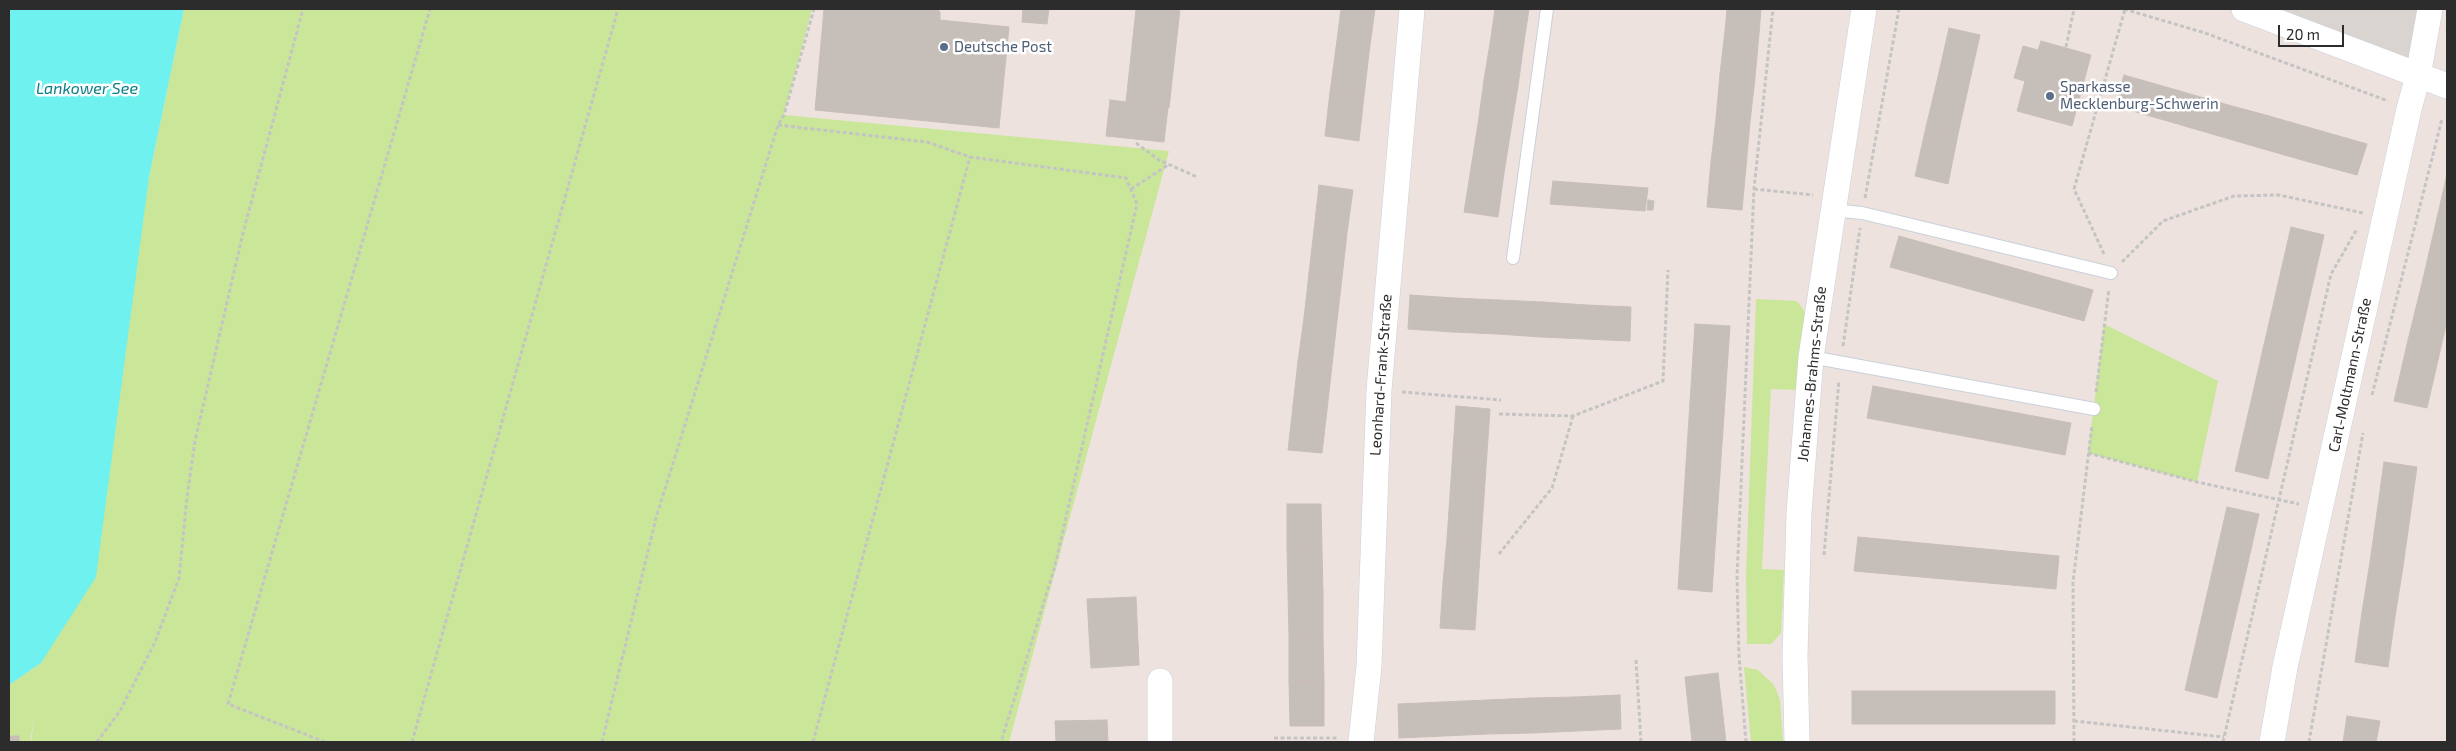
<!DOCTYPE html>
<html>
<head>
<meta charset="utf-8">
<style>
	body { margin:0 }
	#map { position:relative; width:2456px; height:751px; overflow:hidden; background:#eee2de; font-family:"Exo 2",sans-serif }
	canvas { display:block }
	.frame { position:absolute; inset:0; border:10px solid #2c2c2c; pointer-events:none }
	.scale { position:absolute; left:2278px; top:25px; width:66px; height:22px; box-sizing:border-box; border:2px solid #2c2c2c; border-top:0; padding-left:6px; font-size:15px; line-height:18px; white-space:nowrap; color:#2c2c2c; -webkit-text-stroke:4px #fff; paint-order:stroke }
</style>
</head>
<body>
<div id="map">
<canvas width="2456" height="751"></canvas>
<div class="frame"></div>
<div class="scale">20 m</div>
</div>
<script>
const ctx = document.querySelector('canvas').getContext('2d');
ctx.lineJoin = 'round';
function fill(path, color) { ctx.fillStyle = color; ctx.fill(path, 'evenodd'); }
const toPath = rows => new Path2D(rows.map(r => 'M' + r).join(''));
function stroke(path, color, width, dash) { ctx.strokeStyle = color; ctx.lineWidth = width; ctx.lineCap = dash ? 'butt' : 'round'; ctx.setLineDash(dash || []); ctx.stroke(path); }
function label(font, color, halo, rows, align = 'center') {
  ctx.font = font + ' "Exo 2",sans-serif'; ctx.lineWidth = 5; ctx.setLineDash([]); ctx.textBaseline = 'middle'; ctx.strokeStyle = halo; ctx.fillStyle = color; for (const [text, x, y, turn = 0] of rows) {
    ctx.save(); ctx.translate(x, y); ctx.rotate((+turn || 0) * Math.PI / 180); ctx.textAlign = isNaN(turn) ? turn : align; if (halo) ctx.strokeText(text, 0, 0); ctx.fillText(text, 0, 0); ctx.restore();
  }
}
const green = toPath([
	[184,9,812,9,784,115,1169,151,1009,742,31,742,35,714,30,742,9,742,9,685,41,663,149,177],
	[1756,299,1797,301,1808,316,1798,390,1771,389,1762,569,1784,570,1781,633,1771,644,1747,644,1746,576],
	[2104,324,2218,381,2197,482,2088,453],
	[1744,667,1758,670,1774,685,1780,700,1783,742,1751,742]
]);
const plaza = toPath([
	[2244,9,2430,9,2418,76]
]);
const water = toPath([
	[9,9,184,9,149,177,96,577,41,663,9,685]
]);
const building = toPath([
	[824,9,937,9,940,12,940,20,1009,27,999,128,815,110,824,9],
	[1023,9,1049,9,1047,24,1022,22,1023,9],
	[1136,9,1180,9,1169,108,1126,102,1136,9],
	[1341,9,1375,9,1369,53,1336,48,1341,9],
	[1495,9,1529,9,1524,42,1491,37,1495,9],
	[1727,9,1761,9,1759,34,1725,31,1727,9],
	[1949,28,1980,35,1969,84,1938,77,1949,28],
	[1725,31,1759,34,1755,78,1720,74,1725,31],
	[1491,37,1524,42,1518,86,1484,80,1491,37],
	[2041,41,2091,55,2072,126,2017,111,2025,81,2014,78,2023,46,2038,50,2041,41],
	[1336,48,1369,53,1364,96,1330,92,1336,48],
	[1720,74,1755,78,1750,122,1716,119,1720,74],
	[2124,75,2173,89,2164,120,2115,106,2124,75],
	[1938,77,1969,84,1958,134,1926,127,1938,77],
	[1484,80,1518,86,1511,129,1478,124,1484,80],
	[2173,89,2221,103,2212,134,2164,120,2173,89],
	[1330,92,1364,96,1359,141,1325,136,1330,92],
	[1110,100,1168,107,1164,142,1106,136,1110,100],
	[2221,103,2269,116,2260,148,2212,134,2221,103],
	[2269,116,2318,130,2309,162,2260,148,2269,116],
	[1716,119,1750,122,1746,167,1711,162,1716,119],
	[1478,124,1511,129,1504,173,1471,168,1478,124],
	[1926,127,1958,134,1948,184,1915,176,1926,127],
	[2318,130,2367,144,2357,175,2309,162,2318,130],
	[1711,162,1746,167,1742,210,1707,207,1711,162],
	[1471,168,1504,173,1498,217,1464,212,1471,168],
	[2447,174,2447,220,2437,218,2447,174],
	[1553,181,1648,188,1645,211,1550,204,1553,181],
	[1319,185,1353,190,1347,233,1314,230,1319,185],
	[1648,200,1654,201,1653,210,1647,210,1648,200],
	[2437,218,2447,220,2447,285,2423,279,2437,218],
	[2291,227,2324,235,2310,296,2277,288,2291,227],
	[1314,230,1347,233,1342,278,1309,273,1314,230],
	[1899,236,2093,290,2084,321,1890,267,1899,236],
	[1309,273,1342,278,1337,321,1304,318,1309,273],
	[2423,279,2447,285,2447,321,2441,347,2408,340,2423,279],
	[2277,288,2310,296,2296,357,2263,349,2277,288],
	[1410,295,1454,298,1452,332,1408,329,1410,295],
	[1454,298,1499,300,1497,334,1452,332,1454,298],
	[1499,300,1543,302,1541,337,1497,334,1499,300],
	[1543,302,1587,305,1585,339,1541,337,1543,302],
	[1587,305,1631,307,1630,341,1585,339,1587,305],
	[1304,318,1337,321,1332,365,1298,361,1304,318],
	[1695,324,1730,326,1712,592,1678,589,1695,324],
	[2408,340,2441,347,2427,408,2394,401,2408,340],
	[2263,349,2296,357,2282,418,2249,410,2263,349],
	[1298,361,1332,365,1327,410,1293,406,1298,361],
	[1873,386,2071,423,2065,455,1867,418,1873,386],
	[1293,406,1327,410,1322,453,1288,450,1293,406],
	[1456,406,1490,409,1487,453,1453,450,1456,406],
	[2249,410,2282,418,2268,479,2235,471,2249,410],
	[1453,450,1487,453,1484,497,1450,495,1453,450],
	[2384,462,2417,467,2410,517,2377,512,2384,462],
	[1450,495,1484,497,1481,541,1447,539,1450,495],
	[1287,504,1321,504,1322,548,1287,548,1287,504],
	[2227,507,2259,514,2245,576,2213,568,2227,507],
	[2377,512,2410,517,2403,567,2370,562,2377,512],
	[1858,537,2059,556,2056,589,1854,571,1858,537],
	[1447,539,1481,541,1478,585,1443,583,1447,539],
	[1287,548,1322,548,1323,592,1288,593,1287,548],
	[2370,562,2403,567,2395,617,2362,612,2370,562],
	[2213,568,2245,576,2231,636,2199,629,2213,568],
	[1443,583,1478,585,1475,630,1440,628,1443,583],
	[1323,592,1323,636,1289,637,1288,593,1323,592],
	[1136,597,1139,665,1091,668,1087,599,1136,597],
	[2362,612,2395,617,2388,667,2355,662,2362,612],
	[2199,629,2231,636,2217,698,2185,690,2199,629],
	[1323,636,1324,681,1289,681,1289,637,1323,636],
	[1718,673,1726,742,1692,742,1685,677,1718,673],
	[1289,681,1324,681,1324,726,1290,726,1289,681],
	[1852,691,2055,691,2055,724,1852,724,1852,691],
	[1620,695,1621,729,1577,731,1575,697,1620,695],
	[1575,697,1577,731,1533,733,1531,698,1575,697],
	[1531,698,1533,733,1488,734,1487,700,1531,698],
	[1487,700,1488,734,1444,736,1442,702,1487,700],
	[1442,702,1444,736,1399,738,1398,704,1442,702],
	[2347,716,2380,721,2376,742,2343,742,2347,716],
	[1107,720,1108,742,1056,742,1055,721,1107,720],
	[9,736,19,736,19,742,9,742,9,736]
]);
const path = toPath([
	[2124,9,2205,33,2388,101],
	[2066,47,2074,9],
	[778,125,927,142,970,157,1126,178,1137,204,1055,566,1001,742],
	[1136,143,1159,160,1197,177],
	[1131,189,1168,165],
	[1754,189,1813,195],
	[1865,198,1899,9],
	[2104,254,2074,189,2125,9],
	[2122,262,2163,221,2234,196,2279,195,2363,213],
	[1843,346,1860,228],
	[1402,392,1501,400],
	[2096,392,2109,289],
	[2372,395,2442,119],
	[1499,414,1573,416,1663,381,1668,270],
	[2088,453,2197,482,2299,504],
	[1499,554,1552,488,1573,416],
	[1824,555,1839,380],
	[1636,660,1641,742],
	[2074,721,2224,737],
	[1274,738,1339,738],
	[97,742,120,711,155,642,179,578,187,497,195,441,243,233,303,9],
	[325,742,228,704,430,9],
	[412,742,618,9],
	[602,742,656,518,778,125,784,115,814,9],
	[813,742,970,157],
	[1746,742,1739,656,1737,577,1754,189,1773,9],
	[2074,742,2073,582,2092,425],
	[2223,742,2331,274,2357,229],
	[2309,742,2363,433]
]);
const lane = toPath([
	[1832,210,1862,213,2111,273],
	[1513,258,1547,9],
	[1811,357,2094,409]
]);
const street = toPath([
	[2244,9,2447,86],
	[1160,742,1160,681],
	[1361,742,1369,666,1379,390,1412,9],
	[1797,742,1795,656,1799,513,1811,357,1864,9],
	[2272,742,2285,667,2409,109,2418,76,2430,9]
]);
const markers = [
	[944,47,5,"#5c6f8a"],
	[2050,96,5,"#5c6f8a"]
];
const serviceNames = [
	["Deutsche Post",954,47],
	["Sparkasse",2060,87],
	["Mecklenburg-Schwerin",2060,104]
];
const streetNames = [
	["Johannes-Brahms-Straße",1812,374,-84],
	["Leonhard-Frank-Straße",1381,375,-86],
	["Carl-Moltmann-Straße",2350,375,-78]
];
const waterNames = [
	["Lankower See",87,89]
];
fill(green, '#c9e699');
fill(plaza, '#dad4d1');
fill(water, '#6ff2ef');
fill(building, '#c6beb9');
stroke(building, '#c9beb7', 1);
stroke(lane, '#c9d0da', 14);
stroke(street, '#c9d0da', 26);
stroke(path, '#c4c4c4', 3, [4, 2.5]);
stroke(lane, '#fff', 12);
stroke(street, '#fff', 25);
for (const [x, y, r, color] of markers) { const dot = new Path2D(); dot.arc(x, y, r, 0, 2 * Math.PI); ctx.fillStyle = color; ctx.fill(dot); stroke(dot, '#fff', 2); }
label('15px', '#4e5e75', '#fff', serviceNames, 'left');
label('15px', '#2c2c2c', '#fff', streetNames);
label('italic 16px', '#0b7e85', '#fff', waterNames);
</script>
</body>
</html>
